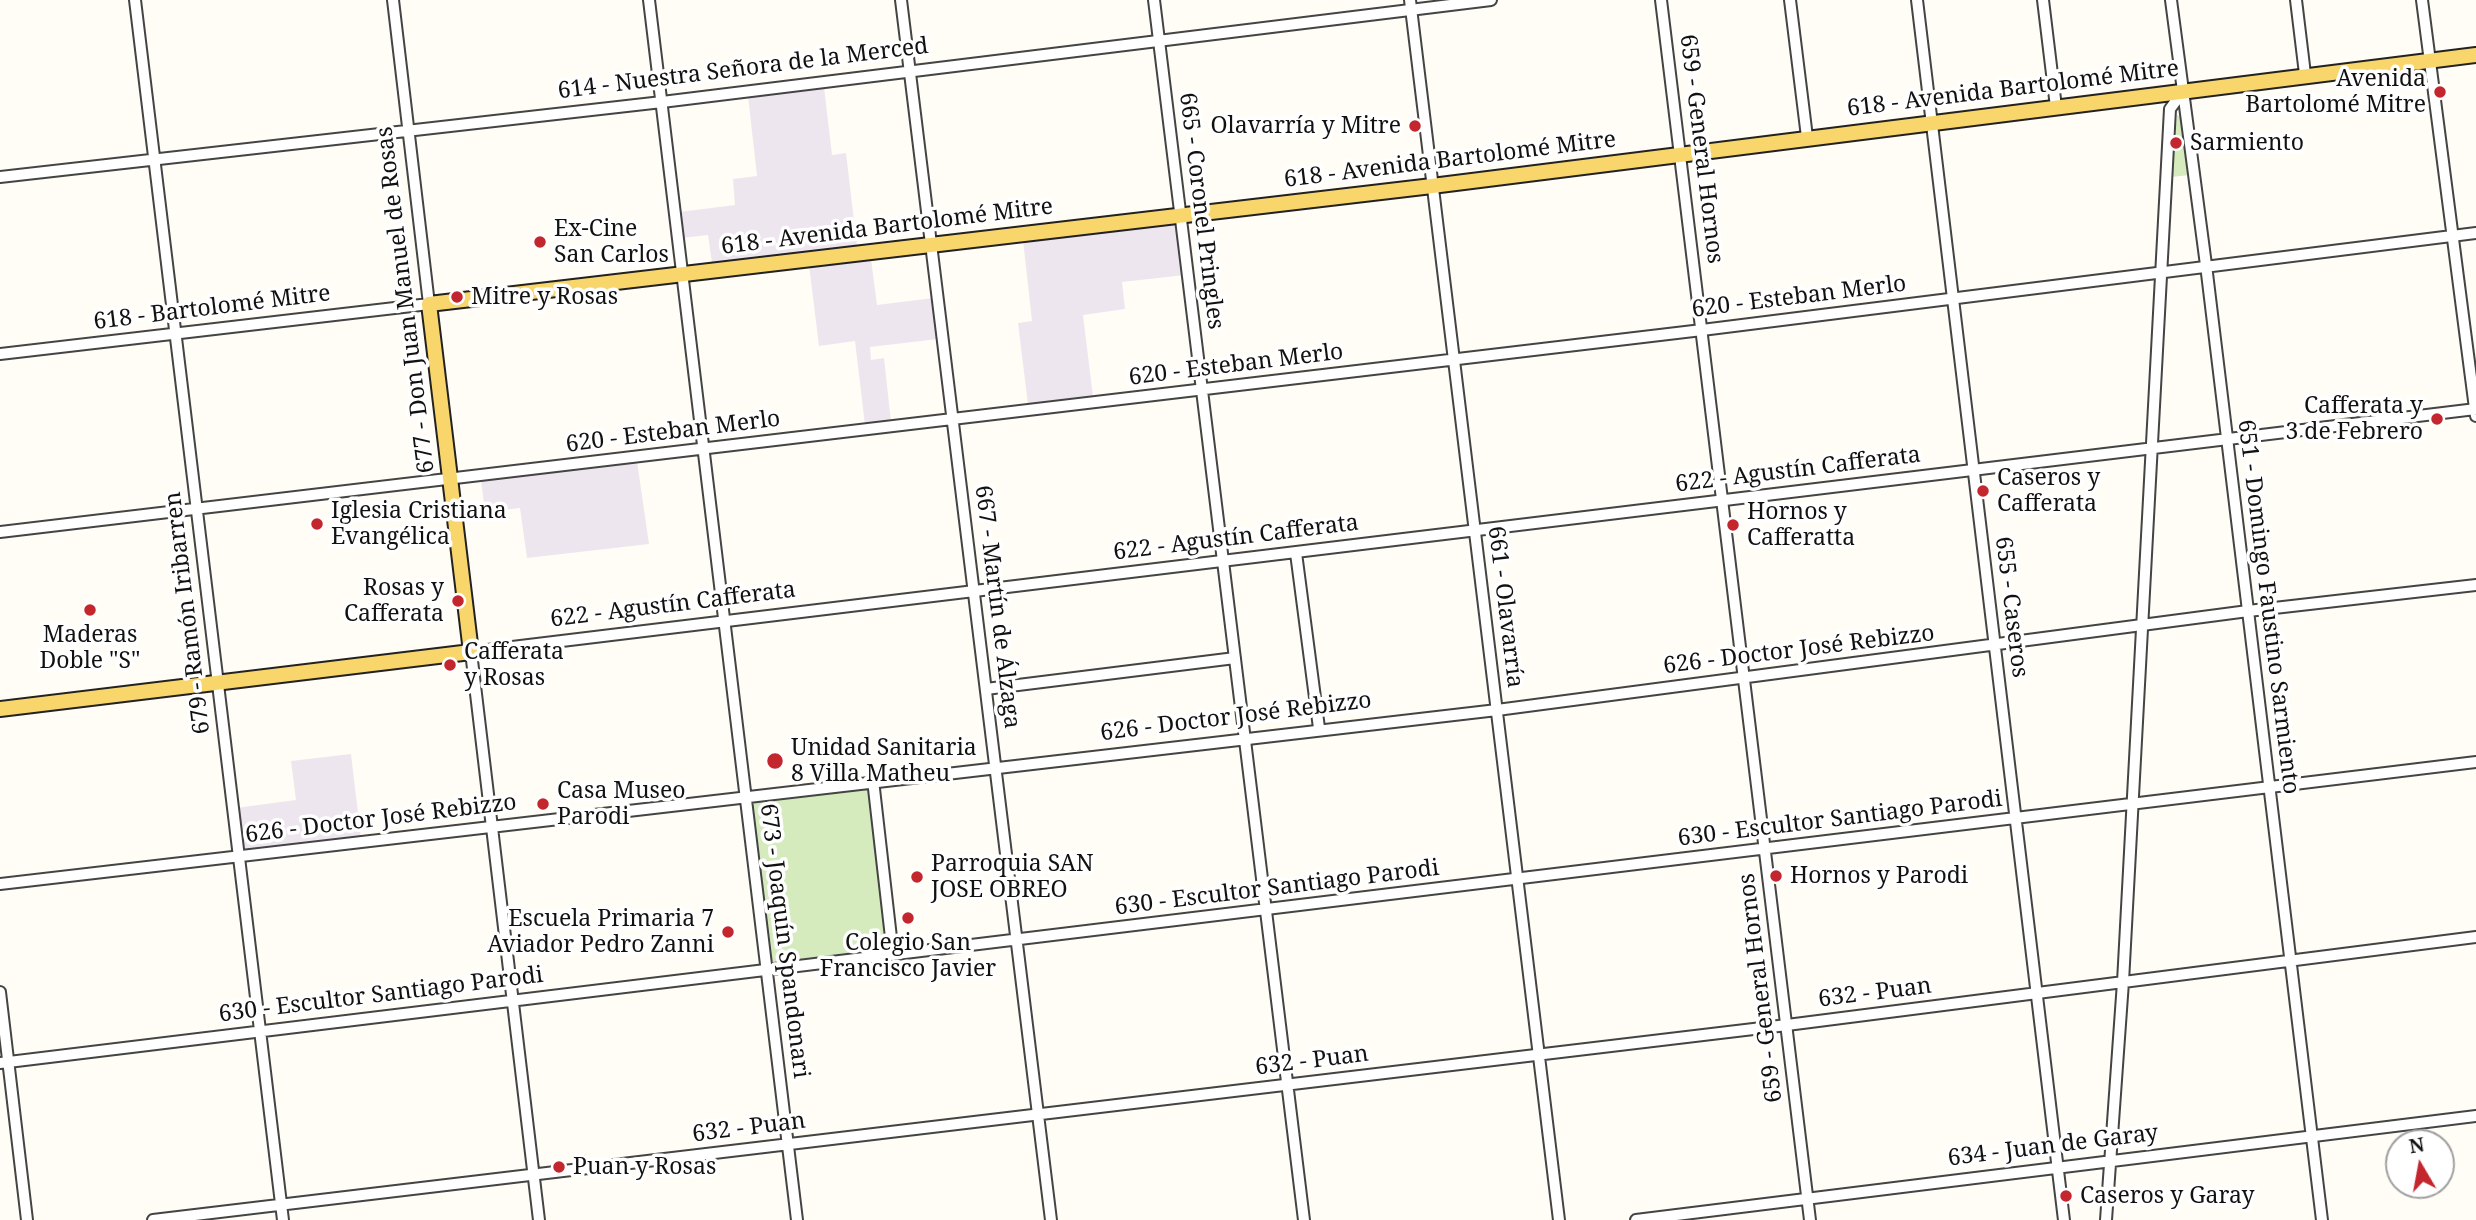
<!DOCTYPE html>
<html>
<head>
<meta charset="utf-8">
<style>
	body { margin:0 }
	#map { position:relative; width:2476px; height:1220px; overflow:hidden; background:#fffdf5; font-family:"Noto Serif",serif }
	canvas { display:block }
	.north { position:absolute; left:2385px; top:1129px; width:70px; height:70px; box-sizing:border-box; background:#fff; border:2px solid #a0a0a0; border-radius:50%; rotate:350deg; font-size:19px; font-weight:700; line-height:28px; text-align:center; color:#111 }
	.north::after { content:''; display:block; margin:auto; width:24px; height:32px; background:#c4262e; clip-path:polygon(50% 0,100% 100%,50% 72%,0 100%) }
</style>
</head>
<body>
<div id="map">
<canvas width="2476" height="1220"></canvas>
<div class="north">N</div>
</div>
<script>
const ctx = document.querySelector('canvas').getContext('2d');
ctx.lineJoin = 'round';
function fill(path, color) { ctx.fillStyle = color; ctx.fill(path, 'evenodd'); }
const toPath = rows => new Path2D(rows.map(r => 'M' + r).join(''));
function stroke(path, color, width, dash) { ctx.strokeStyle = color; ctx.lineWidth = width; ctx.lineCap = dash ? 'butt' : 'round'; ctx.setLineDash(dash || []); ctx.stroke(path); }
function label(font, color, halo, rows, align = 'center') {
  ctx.font = font + ' "Noto Serif",serif'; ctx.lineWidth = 7; ctx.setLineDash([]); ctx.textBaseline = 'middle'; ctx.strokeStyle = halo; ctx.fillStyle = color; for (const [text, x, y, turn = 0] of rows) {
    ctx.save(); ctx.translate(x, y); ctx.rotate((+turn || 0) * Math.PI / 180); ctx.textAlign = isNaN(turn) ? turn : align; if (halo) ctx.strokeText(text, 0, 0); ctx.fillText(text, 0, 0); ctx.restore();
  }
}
const industrial = toPath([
	[824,87,832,155,846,153,857,246,712,263,708,235,682,238,679,212,735,205,733,179,757,176,748,96],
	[1173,222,1177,224,1185,275,1122,282,1125,309,1083,315,1093,397,1028,405,1018,323,1032,321,1023,240],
	[871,259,877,305,933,298,938,339,870,347,871,360,884,358,891,422,865,425,855,341,819,346,809,265],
	[637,461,649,544,527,558,520,508,485,512,481,480],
	[351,754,361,838,250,851,243,848,236,808,296,800,291,761]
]);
const green = toPath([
	[2177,115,2181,117,2190,175,2171,177],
	[860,787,867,789,869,795,889,951,777,965,770,959,752,810,754,802]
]);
const minor = toPath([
	[135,0,283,1220],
	[649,0,797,1220],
	[901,0,1051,1220],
	[1154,0,1304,1220],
	[1410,0,1559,1220],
	[1661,0,1810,1220],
	[1790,0,1807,137],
	[1917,0,2064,1220],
	[2043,0,2056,107],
	[2171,0,2206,265,2322,1220],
	[2296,0,2305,74],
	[2422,0,2476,416],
	[0,177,662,102,1491,0],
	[0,354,429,304,393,0],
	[0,532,1702,330,2476,233],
	[1296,553,1319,728],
	[986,689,1235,658],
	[873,780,893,955],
	[0,884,1497,710,2248,611,2476,585],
	[0,992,27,1220],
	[0,1063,2476,762],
	[153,1220,1787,1025,2476,937],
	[539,1220,471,652,2476,409],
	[1636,1220,2476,1116],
	[2106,1220,2123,982,2170,109,2183,91]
]);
const major = toPath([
	[0,709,471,652,429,304,1432,186,2476,55]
]);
const markers = [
	[2440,92,7,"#c4262e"],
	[1415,126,7,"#c4262e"],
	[2176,143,7,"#c4262e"],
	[540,242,7,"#c4262e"],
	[457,297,7,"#c4262e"],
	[2437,419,7,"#c4262e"],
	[1983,491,7,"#c4262e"],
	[317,524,7,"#c4262e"],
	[1733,525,7,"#c4262e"],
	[458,601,7,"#c4262e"],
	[90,610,7,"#c4262e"],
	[450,665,7,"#c4262e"],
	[775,761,9,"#c4262e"],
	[543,804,7,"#c4262e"],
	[1776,876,7,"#c4262e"],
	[917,877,7,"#c4262e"],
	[908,918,7,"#c4262e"],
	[728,932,7,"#c4262e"],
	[559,1167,7,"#c4262e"],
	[2066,1196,7,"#c4262e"]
];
const streetNames = [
	["614 - Nuestra Señora de la Merced",743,69,-7],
	["618 - Avenida Bartolomé Mitre",2013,89,-7],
	["659 - General Hornos",1701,149,83],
	["618 - Avenida Bartolomé Mitre",1450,160,-7],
	["665 - Coronel Pringles",1201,211,83],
	["618 - Avenida Bartolomé Mitre",887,227,-7],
	["620 - Esteban Merlo",1799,297,-7],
	["677 - Don Juan Manuel de Rosas",406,300,-97],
	["618 - Bartolomé Mitre",212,308,-7],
	["620 - Esteban Merlo",1236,365,-7],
	["620 - Esteban Merlo",673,432,-7],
	["622 - Agustín Cafferata",1798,470,-7],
	["622 - Agustín Cafferata",1236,538,-7],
	["622 - Agustín Cafferata",673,605,-7],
	["667 - Martín de Álzaga",997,607,83],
	["661 - Olavarría",1505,607,83],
	["655 - Caseros",2011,607,83],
	["651 - Domingo Faustino Sarmiento",2268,607,83],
	["679 - Ramón Iribarren",188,613,-97],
	["626 - Doctor José Rebizzo",1799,650,-7],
	["626 - Doctor José Rebizzo",1236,717,-7],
	["626 - Doctor José Rebizzo",381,819,-7],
	["630 - Escultor Santiago Parodi",1840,819,-7],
	["630 - Escultor Santiago Parodi",1277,888,-7],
	["673 - Joaquín Spandonari",784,941,83],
	["659 - General Hornos",1761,988,-97],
	["632 - Puan",1875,993,-7],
	["630 - Escultor Santiago Parodi",381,995,-7],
	["632 - Puan",1312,1061,-7],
	["632 - Puan",749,1128,-7],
	["634 - Juan de Garay",2053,1146,-7]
];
const poiNames = [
	["Avenida",2426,79,"right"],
	["Bartolomé Mitre",2426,105,"right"],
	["Olavarría y Mitre",1401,126,"right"],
	["Sarmiento",2190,143],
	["Ex-Cine",554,229],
	["San Carlos",554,255],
	["Mitre y Rosas",471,297],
	["Cafferata y",2423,406,"right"],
	["3 de Febrero",2423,432,"right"],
	["Caseros y",1997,478],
	["Cafferata",1997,504],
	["Iglesia Cristiana",331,511],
	["Evangélica",331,537],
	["Hornos y",1747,512],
	["Cafferatta",1747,538],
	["Rosas y",444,588,"right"],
	["Cafferata",444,614,"right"],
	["Maderas",90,635,"center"],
	["Doble \"S\"",90,661,"center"],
	["Cafferata",464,652],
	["y Rosas",464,678],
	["Unidad Sanitaria",791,748],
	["8 Villa Matheu",791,774],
	["Casa Museo",557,791],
	["Parodi",557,817],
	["Parroquia SAN",931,864],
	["JOSE OBREO",931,890],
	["Hornos y Parodi",1790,876],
	["Escuela Primaria 7",714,919,"right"],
	["Aviador Pedro Zanni",714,945,"right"],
	["Colegio San",908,943,"center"],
	["Francisco Javier",908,969,"center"],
	["Puan y Rosas",573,1167],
	["Caseros y Garay",2080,1196]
];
fill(industrial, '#eee6ef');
fill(green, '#d5ebbd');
stroke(minor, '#444', 14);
stroke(major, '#222', 18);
stroke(minor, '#fff', 10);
stroke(major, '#f9d66b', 14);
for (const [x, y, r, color] of markers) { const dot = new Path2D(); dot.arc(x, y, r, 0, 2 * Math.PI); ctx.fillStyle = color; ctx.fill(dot); stroke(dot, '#fff', 2.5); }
label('23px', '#111', '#fff', streetNames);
label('23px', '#111', '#fff', poiNames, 'left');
</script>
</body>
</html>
